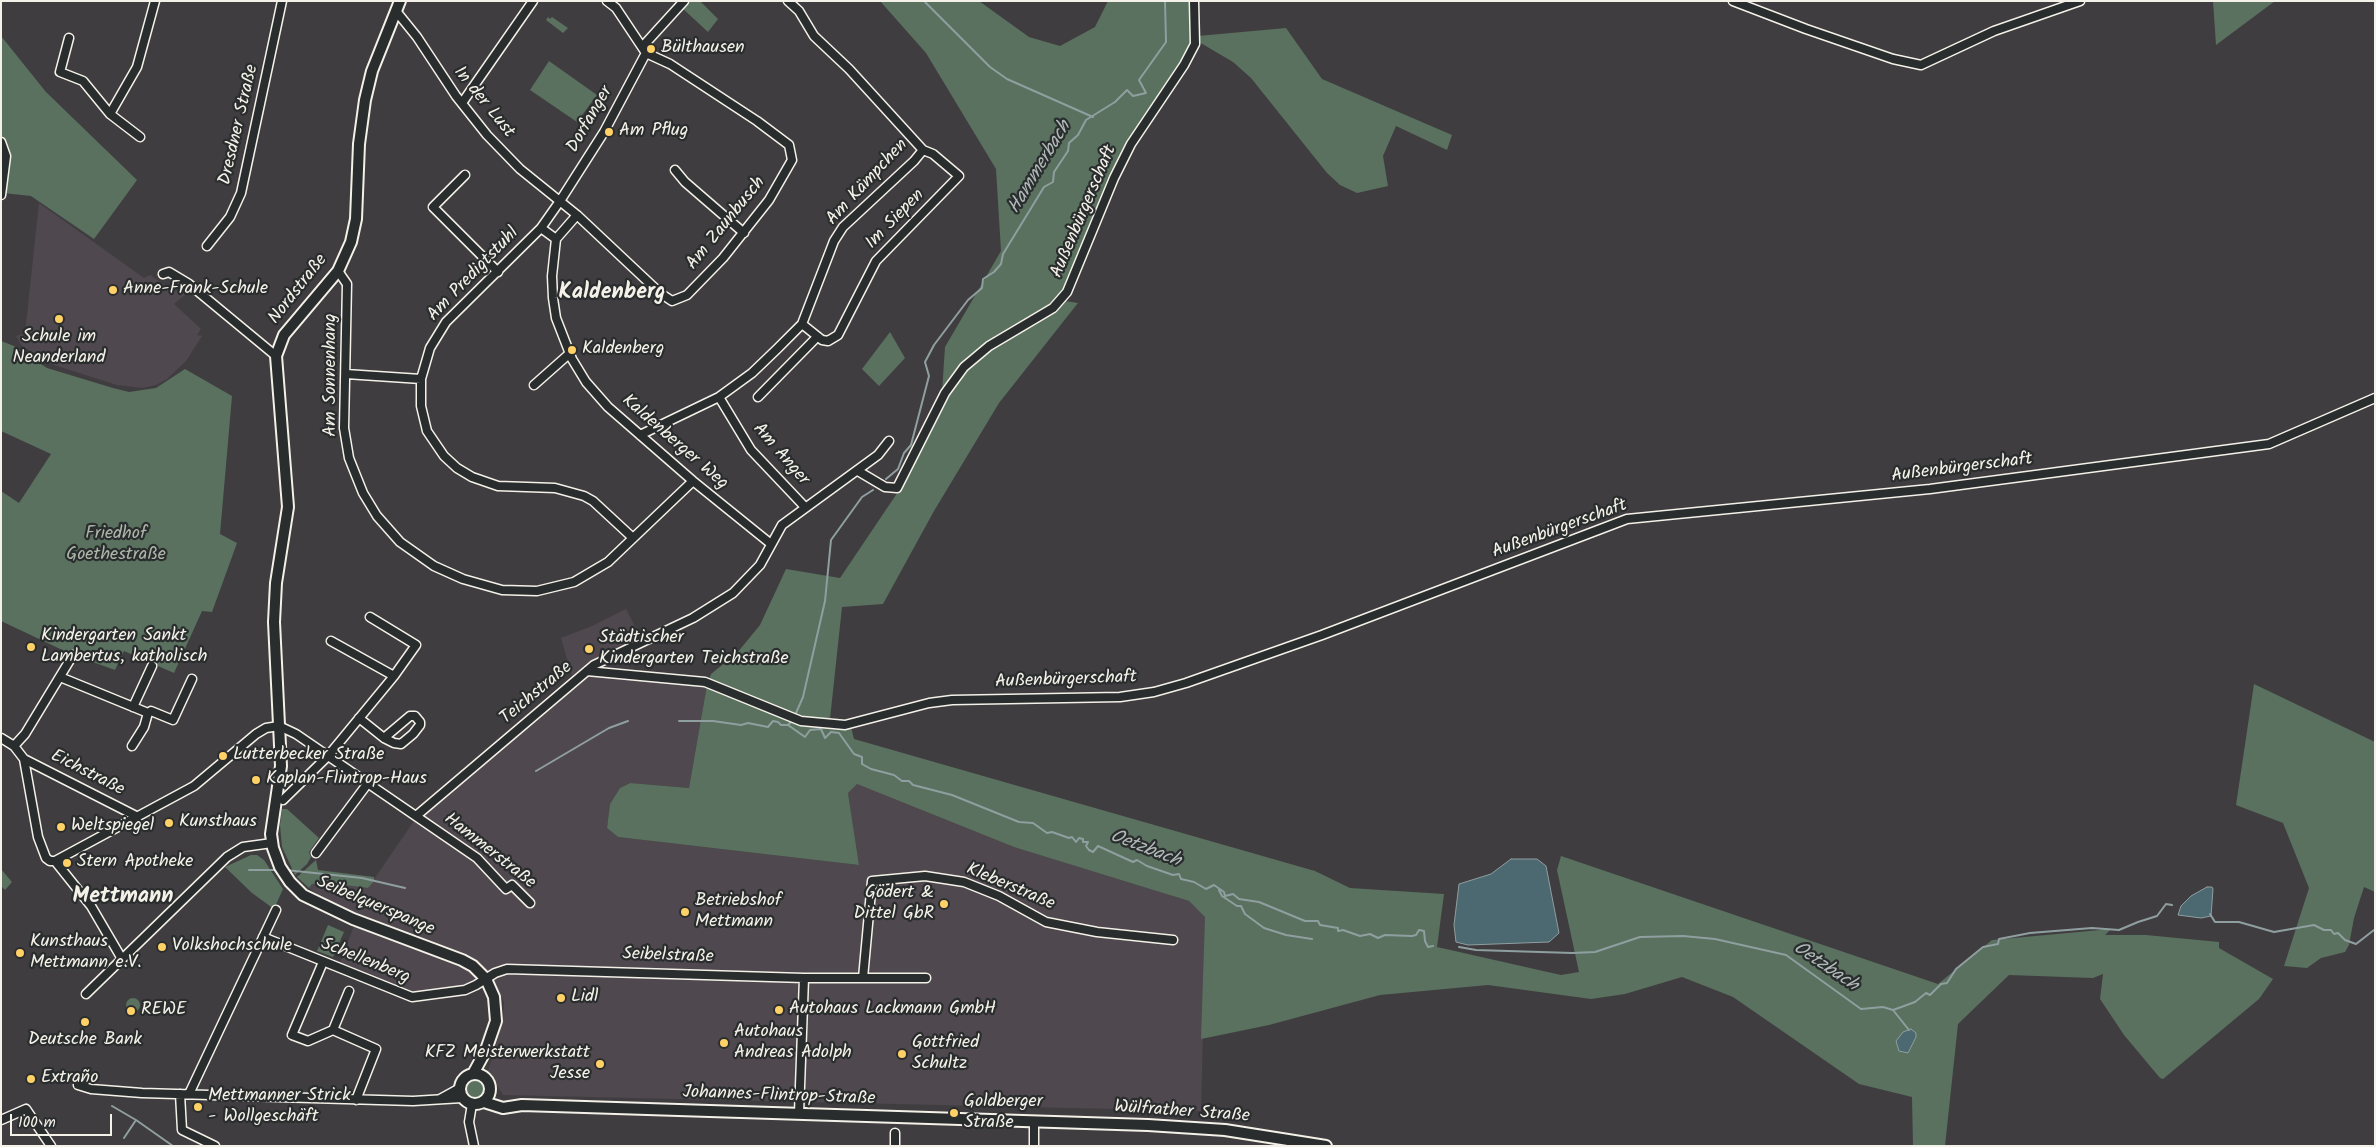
<!DOCTYPE html>
<html>
<head>
<meta charset="utf-8">
<style>
	body { margin:0 }
	#map { position:relative; width:2376px; height:1147px; overflow:hidden; background:#403d41; font-family:Kalam,sans-serif }
	canvas { display:block }
	.frame { position:absolute; inset:0; border:2px solid #f4f1e8; pointer-events:none }
	.scale { position:absolute; left:10px; top:1114px; width:102px; height:22px; box-sizing:border-box; border:2px solid #f4f1e8; border-top:0; padding-left:6px; font-size:15px; line-height:18px; white-space:nowrap; color:#f4f1e8; -webkit-text-stroke:4px #2a2d2e; paint-order:stroke }
</style>
</head>
<body>
<div id="map">
<canvas width="2376" height="1147"></canvas>
<div class="frame"></div>
<div class="scale">100 m</div>
</div>
<script>
const ctx = document.querySelector('canvas').getContext('2d');
ctx.lineJoin = 'round';
function fill(path, color) { ctx.fillStyle = color; ctx.fill(path, 'evenodd'); }
const toPath = rows => new Path2D(rows.map(r => 'M' + r).join(''));
function stroke(path, color, width, dash) { ctx.strokeStyle = color; ctx.lineWidth = width; ctx.lineCap = dash ? 'butt' : 'round'; ctx.setLineDash(dash || []); ctx.stroke(path); }
function label(font, color, halo, rows, align = 'center') {
  ctx.font = font + ' Kalam,sans-serif'; ctx.lineWidth = 4.5; ctx.setLineDash([]); ctx.textBaseline = 'middle'; ctx.strokeStyle = halo; ctx.fillStyle = color; for (const [text, x, y, turn = 0] of rows) {
    ctx.save(); ctx.translate(x, y); ctx.rotate((+turn || 0) * Math.PI / 180); ctx.textAlign = isNaN(turn) ? turn : align; if (halo) ctx.strokeText(text, 0, 0); ctx.fillText(text, 0, 0); ctx.restore();
  }
}
const built = toPath([
	[39,203,144,278,150,275,173,291,181,290,186,294,174,304,201,329,197,335,202,336,186,361,167,379,156,385,142,388,117,385,51,364,22,346,16,336,25,333],
	[626,609,640,636,590,661,572,676,561,638,592,626],
	[590,676,707,685,689,788,629,783,620,788,610,804,607,828,618,837,859,865,848,793,857,784,1012,846,1189,901,1206,917,1201,1111,503,1095,488,1071,503,1021,504,1002,495,986,486,979,439,993,413,993,340,963,358,915,325,900,309,888,312,884,327,883,368,888,414,821]
]);
const green = toPath([
	[687,1,700,1,718,19,708,32,681,7],
	[880,1,979,1,1029,37,1060,46,1095,27,1108,1,1191,1,1191,40,1181,65,1129,139,1110,180,1063,292,1065,301,1078,303,999,403,934,511,883,604,842,607,830,719,832,729,851,727,854,739,1315,871,1350,888,1444,894,1437,947,1561,975,1579,972,1557,870,1561,856,1938,984,1992,940,2111,929,2105,935,2146,935,2219,942,2219,948,2273,979,2259,999,2163,1079,2160,1078,2124,1035,2100,999,2103,974,2093,978,2009,975,1958,1024,1945,1146,1913,1146,1912,1097,1859,1084,1733,997,1682,977,1625,994,1591,999,1488,985,1380,995,1269,1025,1201,1039,1205,917,1189,901,1014,847,857,784,848,793,859,865,618,837,607,828,610,804,620,788,630,783,689,788,707,685,711,674,737,653,760,625,786,569,840,578,908,477,942,392,945,347,1001,251,996,169,926,53],
	[2213,1,2275,1,2216,45],
	[548,17,550,19,552,17,568,28,563,33,546,20],
	[1286,28,1322,79,1452,135,1447,150,1396,126,1383,156,1388,186,1357,193,1340,185,1327,173,1251,78,1233,62,1199,42,1198,36],
	[1,36,46,92,137,180,94,239,31,196,3,193,7,148,1,139],
	[549,61,597,95,577,122,530,90],
	[890,332,905,358,879,386,862,369],
	[1,341,14,346,47,368,113,388,129,392,156,388,185,369,232,396,220,534,237,543,212,612,202,611,174,673,124,651,115,670,73,655,1,621,1,491,19,503,51,454,1,431],
	[2254,684,2375,742,2375,892,2364,887,2354,918,2349,945,2345,952,2321,958,2307,968,2284,966,2309,888,2283,823,2236,805],
	[282,809,287,809,319,838,309,852,311,857,307,864,295,875,282,847,280,825],
	[251,855,257,855,264,860,283,889,274,909,252,893,225,867],
	[316,860,318,870,374,877,374,881,368,888,327,883,312,884,309,888,297,877],
	[1,869,12,882,5,890,1,886],
	[328,925,344,932,333,957,317,951],
	'126 1005a7 7 0 1 1 14 0a7 7 0 1 1-14 0Z',
	'463 1089a12 12 0 1 1 24 0a12 12 0 1 1-24 0Z'
]);
const water = toPath([
	[1511,859,1537,859,1546,866,1559,933,1549,942,1468,945,1456,942,1454,925,1459,884,1491,874,1511,859],
	[2207,887,2212,887,2213,889,2211,916,2201,918,2178,915,2181,906,2191,896,2207,887],
	[1911,1029,1916,1033,1916,1037,1908,1053,1899,1051,1896,1041,1903,1032,1911,1029]
]);
const stream = toPath([
	[924,1,990,67,1007,79,1093,117],
	[886,479,898,469,904,453,911,445,929,376,925,362,934,345,968,300,982,288,983,279,994,272,1001,264,1003,254,1044,187,1053,182,1054,172,1068,151,1069,143,1078,135,1086,120,1115,102,1127,90,1133,96,1146,93,1139,80,1166,42,1165,1],
	[796,713,803,697,825,601,831,540,862,497,873,490],
	[679,721,713,721,741,725,748,723,768,727,773,721,778,722,781,725,788,725,791,722],
	[788,725,805,737,810,730,821,729,825,738,831,732,839,733,854,754,862,757,862,764,871,769,894,775,902,781,909,781,913,785,952,795,1019,822,1033,823,1047,833,1052,832,1069,838,1072,837,1076,842,1079,838,1083,839,1083,842,1088,842,1086,846,1089,850,1093,852,1098,846,1133,862,1137,860,1147,866,1173,875,1179,874,1181,879,1194,882,1206,889,1214,885,1224,892,1225,896,1233,894,1239,899,1259,902,1305,921,1318,921,1320,925,1338,928,1338,931,1343,930,1360,936,1370,934,1378,938,1385,935,1412,936,1416,935,1419,930,1424,931,1425,941,1428,947,1433,946],
	[536,771,609,728,628,721],
	[249,870,277,870],
	[286,870,362,878,405,888],
	[1219,890,1222,896,1237,906,1241,906,1245,914,1264,928,1286,935,1312,939],
	[2210,914,2215,922,2239,922,2274,932,2314,925,2324,930,2331,930,2334,934,2338,933,2345,940,2356,944,2374,930],
	[1459,947,1476,950,1572,953,1595,952,1640,937,1683,936,1715,939,1786,955,1861,1009,1883,1007,1893,1010,1915,1002,1926,993,1930,995,1941,984,1947,983,1956,969,1983,947,1998,944,1999,939,2030,933,2092,928,2119,930,2138,922,2157,916,2166,904,2172,905],
	[1893,1010,1909,1030],
	[112,1106,136,1120],
	[124,1138,136,1120,173,1146]
]);
const street = toPath([
	[607,1,616,8,646,53],
	[788,1,799,11,814,36,849,69,923,150],
	[1733,1,1806,29,1893,59,1921,65,1994,31,2080,1],
	[396,11,417,37,456,96,487,135,520,169,577,215,660,293,672,301,687,295,723,258,769,200,792,160,789,145,757,121,670,64,646,53],
	[69,38,60,72,83,81,110,114],
	[643,46,684,1],
	[462,103,533,1],
	[140,137,110,114,137,67,155,1],
	[1,142,6,156,1,195],
	[675,170,685,182,744,233],
	[465,175,433,207,498,272],
	[577,215,556,239,552,276,553,298,556,318,572,359,586,382,608,407,693,481,771,544],
	[541,228,556,239],
	[207,246,230,217,241,193,282,1],
	[338,271,347,284,344,428,349,458,363,493,377,516,400,542,434,566,463,579,502,590,537,591,574,582,608,562,693,481],
	[163,274,169,272,189,284,276,356],
	[802,324,822,340,828,341,838,335,876,261,959,176,933,154,923,150],
	[346,374,421,379],
	[534,385,569,354],
	[719,397,751,450,805,507],
	[758,397,817,337],
	[640,435,719,397,752,373,777,349,802,324,834,241,843,227,914,161,923,150],
	[858,471,885,487,897,488,945,393,964,367,989,346,1053,308,1067,292,1114,178,1131,144,1184,65,1195,44,1194,1],
	[633,538,593,501,584,496,555,488,498,486,472,477,457,468,444,456,427,431,421,406,421,379,430,348,446,322,541,228,560,201,604,132,646,53],
	[331,641,394,676],
	[587,671,705,682,801,721,845,725,929,703,952,700,1120,697,1154,692,1186,683,1322,635,1627,519,1930,489,2269,444,2375,398],
	[60,677,148,713,144,727,132,746],
	[133,707,152,666],
	[148,713,151,711,173,720,192,679],
	[359,718,384,738,394,743,401,744,413,734,420,725,420,722,415,716,410,716,384,738],
	[1,738,14,746,24,759,38,837,46,858,50,861,55,861],
	[14,746,25,734,73,655],
	[24,759,136,816],
	[283,800,328,756,394,676,416,645,370,617],
	[416,816,594,665,693,618,733,593,760,565,782,525,878,455,889,441],
	[316,853,368,783],
	[55,861,194,786,256,734,266,728,279,726,296,734,477,858,506,889,512,885,530,903],
	[55,861,91,906,122,959],
	[263,937,412,997,465,990,476,985,495,973,507,969,804,978,926,978],
	[323,962,292,1035,308,1041,333,1030,376,1049,356,1100],
	[863,978,872,881,925,876,964,882,999,896,1046,922,1097,932,1173,940],
	[86,994,227,857,243,847,272,843],
	[333,1030,349,991],
	[78,1085,91,1089,142,1093,413,1101,462,1098],
	[180,1094,182,1130,215,1146],
	[189,1094,276,910],
	[440,1099,460,1088],
	[472,1104,469,1122,474,1146],
	[799,1113,804,978],
	[1,1120,26,1109,51,1146],
	[1034,1123,1034,1146],
	[895,1146,895,1133]
]);
const secondary = toPath([
	[400,1,372,71,365,100,359,144,356,219,351,242,338,271,284,335,276,356,288,507,276,583,274,622,281,766,271,834,273,848,280,867,290,882,303,895,353,919,462,960,473,966,486,979,494,997,496,1021,486,1050,473,1074],
	'460 1089a15 15 0 1 1 30 0a15 15 0 1 1-30 0Z',
	[484,1102,503,1108,522,1105,1148,1125,1225,1130,1326,1146]
]);
const markers = [
	[651,49,5,"#ffd166"],
	[609,132,5,"#ffd166"],
	[113,290,5,"#ffd166"],
	[59,319,5,"#ffd166"],
	[572,350,5,"#ffd166"],
	[31,647,5,"#ffd166"],
	[589,649,5,"#ffd166"],
	[223,756,5,"#ffd166"],
	[256,780,5,"#ffd166"],
	[169,823,5,"#ffd166"],
	[61,827,5,"#ffd166"],
	[67,863,5,"#ffd166"],
	[944,904,5,"#ffd166"],
	[685,912,5,"#ffd166"],
	[162,947,5,"#ffd166"],
	[20,953,5,"#ffd166"],
	[561,998,5,"#ffd166"],
	[779,1010,5,"#ffd166"],
	[131,1011,5,"#ffd166"],
	[85,1022,5,"#ffd166"],
	[724,1043,5,"#ffd166"],
	[902,1054,5,"#ffd166"],
	[600,1064,5,"#ffd166"],
	[31,1079,5,"#ffd166"],
	[198,1107,5,"#ffd166"],
	[954,1113,5,"#ffd166"]
];
const poiNames = [
	["Bülthausen",661,49],
	["Am Pflug",619,132],
	["Anne-Frank-Schule",123,290],
	["Schule im",59,338,"center"],
	["Neanderland",59,359,"center"],
	["Kaldenberg",582,350],
	["Kindergarten Sankt",41,637],
	["Lambertus, katholisch",41,658],
	["Städtischer",599,639],
	["Kindergarten Teichstraße",599,660],
	["Lutterbecker Straße",233,756],
	["Kaplan-Flintrop-Haus",266,780],
	["Kunsthaus",179,823],
	["Weltspiegel",71,827],
	["Stern Apotheke",77,863],
	["Gödert &",934,894,"right"],
	["Dittel GbR",934,915,"right"],
	["Betriebshof",695,902],
	["Mettmann",695,923],
	["Kunsthaus",30,943],
	["Mettmann e.V.",30,964],
	["Volkshochschule",172,947],
	["Lidl",571,998],
	["Autohaus Lackmann GmbH",789,1010],
	["REWE",141,1011],
	["Autohaus",734,1033],
	["Andreas Adolph",734,1054],
	["Deutsche Bank",85,1041,"center"],
	["Gottfried",912,1044],
	["Schultz",912,1065],
	["KFZ Meisterwerkstatt",590,1054,"right"],
	["Jesse",590,1075,"right"],
	["Extraño",41,1079],
	["Mettmanner Strick",208,1097],
	["- Wollgeschäft",208,1118],
	["Goldberger",964,1103],
	["Straße",964,1124]
];
const streetNames = [
	["In der Lust",483,103,51],
	["Dorfanger",591,120,-60],
	["Dresdner Straße",240,125,-77],
	["Am Kämpchen",868,183,-47],
	["Außenbürgerschaft",1085,212,-67],
	["Im Siepen",896,220,-46],
	["Am Zaunbusch",727,224,-51],
	["Am Predigtstuhl",474,275,-46],
	["Nordstraße",299,290,-52],
	["Am Sonnenhang",332,375,-90],
	["Kaldenberger Weg",674,443,41],
	["Am Anger",780,455,49],
	["Außenbürgerschaft",1962,469,-7],
	["Außenbürgerschaft",1560,530,-20],
	["Außenbürgerschaft",1066,681,-2],
	["Teichstraße",537,694,-40],
	["Eichstraße",87,774,27],
	["Hammerstraße",489,852,38],
	["Kleberstraße",1010,888,23],
	["Seibelquerspange",375,907,23],
	["Seibelstraße",668,957,2],
	["Schellenberg",365,962,22],
	["Johannes-Flintrop-Straße",779,1097,2],
	["Wülfrather Straße",1182,1113,4]
];
const parkNames = [
	["Friedhof",116,535],
	["Goethestraße",116,556]
];
const waterNames = [
	["Hammerbach",1041,168,-59],
	["Oetzbach",1145,850,21],
	["Oetzbach",1825,968,34]
];
const districtNames = [
	["Kaldenberg",612,294],
	["Mettmann",123,898]
];
fill(built, '#4f484e');
fill(green, '#59715e');
fill(water, '#4c6870');
stroke(water, '#8f9fa0', 1);
stroke(stream, '#8f9fa0', 2);
stroke(street, '#f4f1e8', 11);
stroke(secondary, '#f4f1e8', 14);
stroke(street, '#2a2d2e', 8);
stroke(secondary, '#2a2d2e', 10);
for (const [x, y, r, color] of markers) { const dot = new Path2D(); dot.arc(x, y, r, 0, 2 * Math.PI); ctx.fillStyle = color; ctx.fill(dot); stroke(dot, '#2a2d2e', 2); }
label('18px', '#f4f1e8', '#2a2d2e', poiNames, 'left');
label('18px', '#f4f1e8', '#2a2d2e', streetNames);
label('18px', '#aeb7aa', '#2a2d2e', parkNames);
label('italic 19px', '#b1bab8', '#2a2d2e', waterNames);
label('bold 22px', '#f4f1e8', '#2a2d2e', districtNames);
</script>
</body>
</html>
